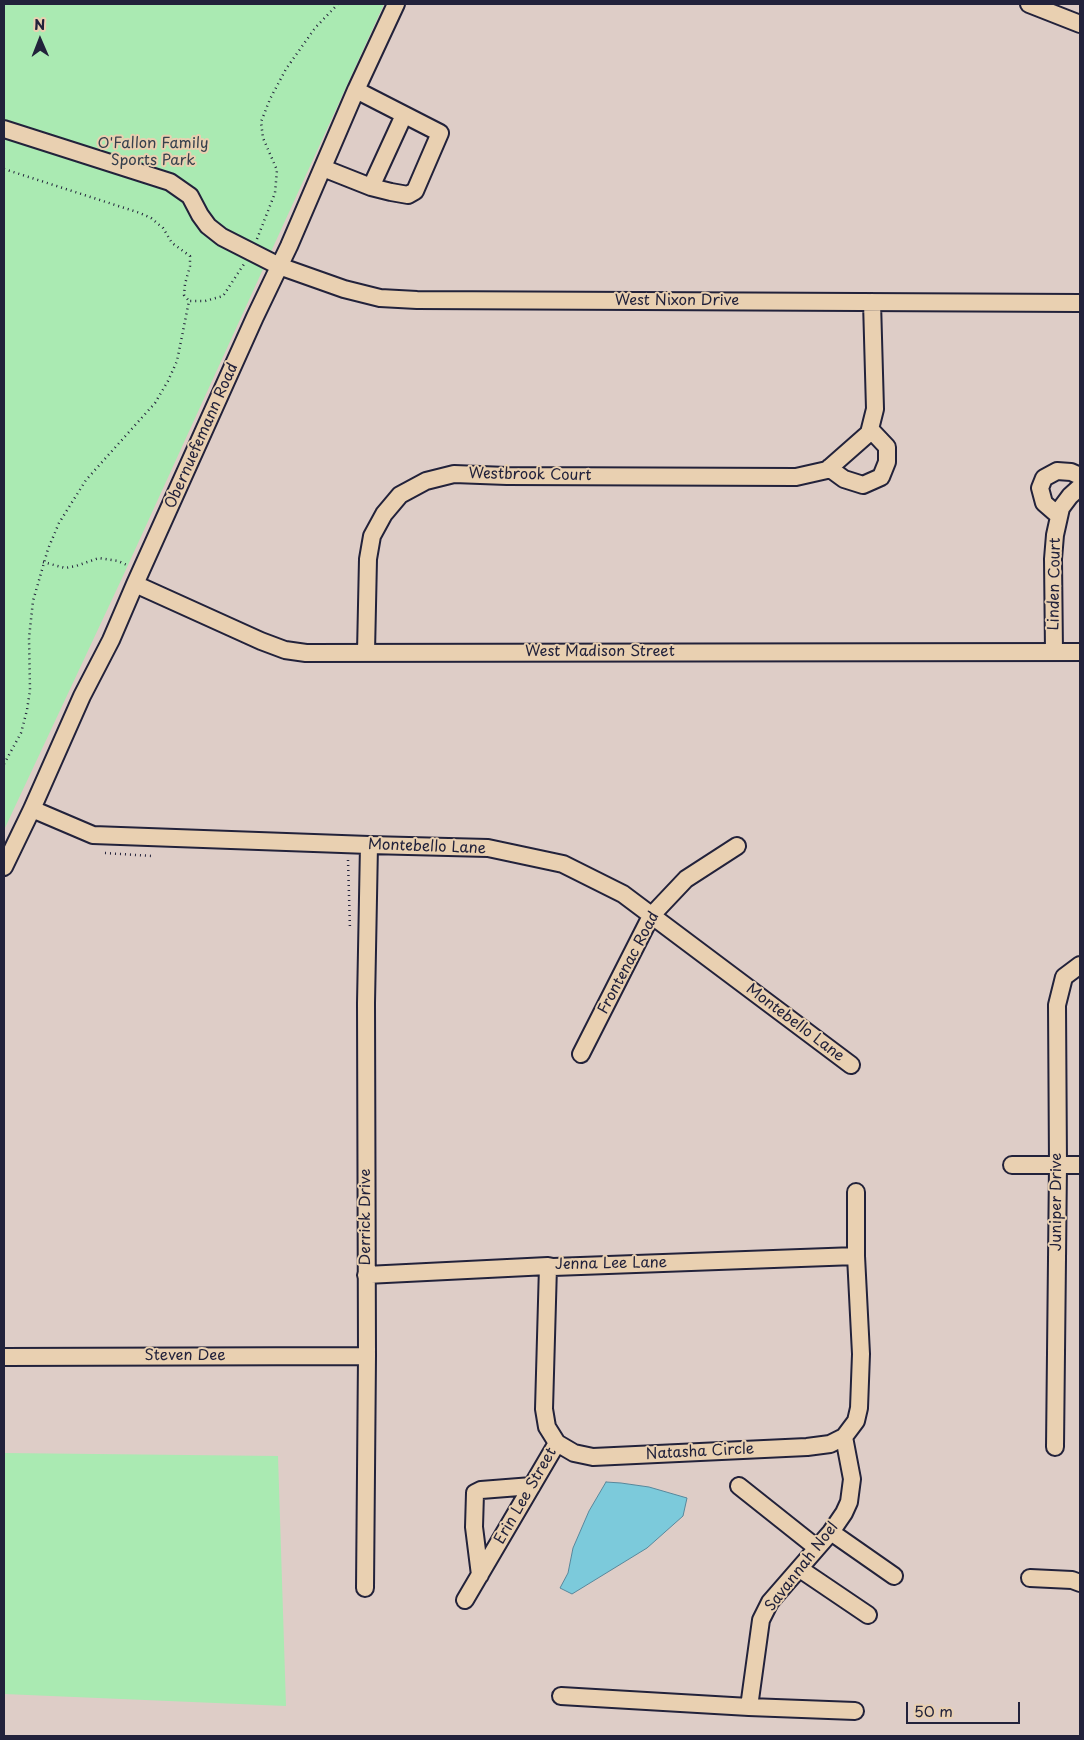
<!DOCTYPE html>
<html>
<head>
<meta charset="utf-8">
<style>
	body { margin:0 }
	#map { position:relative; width:1084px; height:1740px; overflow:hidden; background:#decdc7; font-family:"Playpen Sans",sans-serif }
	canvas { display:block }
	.frame { position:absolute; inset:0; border:5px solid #22223b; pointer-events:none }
	.north { position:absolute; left:15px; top:15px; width:50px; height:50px; -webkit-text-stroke:4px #e9d0b1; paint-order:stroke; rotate:359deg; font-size:14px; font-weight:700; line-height:20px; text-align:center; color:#22223b }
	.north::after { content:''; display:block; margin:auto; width:18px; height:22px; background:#22223b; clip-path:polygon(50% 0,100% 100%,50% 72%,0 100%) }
	.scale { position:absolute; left:906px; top:1702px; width:114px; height:22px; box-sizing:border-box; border:2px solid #22223b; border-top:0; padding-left:6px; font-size:15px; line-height:18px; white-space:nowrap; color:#22223b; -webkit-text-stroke:4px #e9d0b1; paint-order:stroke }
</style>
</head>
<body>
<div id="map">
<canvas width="1084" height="1740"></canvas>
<div class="frame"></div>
<div class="north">N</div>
<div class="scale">50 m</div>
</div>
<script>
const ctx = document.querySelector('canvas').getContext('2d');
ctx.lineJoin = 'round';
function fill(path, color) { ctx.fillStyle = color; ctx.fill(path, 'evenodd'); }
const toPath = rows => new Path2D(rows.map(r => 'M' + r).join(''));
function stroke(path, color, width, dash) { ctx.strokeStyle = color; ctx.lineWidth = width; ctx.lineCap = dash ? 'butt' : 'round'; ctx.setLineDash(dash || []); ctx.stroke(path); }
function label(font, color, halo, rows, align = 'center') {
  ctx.font = font + ' "Playpen Sans",sans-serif'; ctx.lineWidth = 4; ctx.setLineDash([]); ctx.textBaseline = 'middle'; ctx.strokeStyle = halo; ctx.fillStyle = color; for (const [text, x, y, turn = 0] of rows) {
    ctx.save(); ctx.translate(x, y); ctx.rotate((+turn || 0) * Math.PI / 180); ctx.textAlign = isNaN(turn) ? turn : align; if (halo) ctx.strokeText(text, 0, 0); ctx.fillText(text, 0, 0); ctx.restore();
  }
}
const green = toPath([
	[4,4,384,4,123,576,4,830],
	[4,1453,278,1456,286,1706,4,1694]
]);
const water = toPath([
	[606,1482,621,1483,649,1487,687,1498,683,1516,647,1548,572,1594,560,1588,568,1573,573,1548,589,1511,606,1482]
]);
const path = toPath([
	[4,169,140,213,151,218,163,228,172,243,190,256,190,266,185,284,184,295,189,301],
	[257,239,275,193,277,170,263,138,261,122,270,99,286,69,315,28,338,4],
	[43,562,65,568,76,566,99,558,118,561,127,565],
	[4,764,21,733,27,710,30,690,29,638,33,601,48,549,59,523,86,480,155,403,168,381,177,361,189,301,205,301,223,296,244,264],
	[105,853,152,856],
	[348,860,350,930]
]);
const minor = toPath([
	[1029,4,1080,24],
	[4,129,170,182,190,196,200,215,208,226,222,237,279,266,344,289,380,298,417,300,1080,303],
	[323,168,371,187,391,192,408,195,415,191,440,133,356,90],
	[371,187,404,115],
	[829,468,844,479,863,485,881,477,887,462,887,447,870,429],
	[1059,516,1044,503,1040,488,1044,478,1057,471,1071,472,1080,476],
	[135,584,261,641,285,650,306,653,1080,652],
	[366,652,368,559,372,536,384,514,400,495,426,481,454,474,507,476,796,477,827,470,869,433,875,409,872,302],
	[1054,652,1053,559,1055,535,1061,508,1070,496,1080,487],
	[32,809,93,835,369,845,488,848,563,864,623,894,851,1065],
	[4,867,32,809,82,696,111,640,135,584,255,317,289,246,356,90,396,4],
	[581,1054,651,916,686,879,737,846],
	[1012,1165,1080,1165],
	[548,1266,544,1409,547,1427,557,1443,574,1453,593,1457,807,1447,830,1444,844,1437],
	[366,1275,548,1266,553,1267,856,1256],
	[4,1357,367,1356],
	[1055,1447,1058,1165,1057,1005,1064,977,1080,965],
	[739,1486,817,1548],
	[831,1532,894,1576],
	[800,1569,868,1615],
	[480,1575,474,1527,475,1493,481,1490,532,1486],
	[1030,1578,1072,1580,1080,1583],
	[365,1588,367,1356,366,1003,369,845],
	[465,1600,557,1443],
	[561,1696,749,1707,855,1711],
	[749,1707,761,1620,770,1602,831,1532,844,1513,849,1502,852,1479,844,1437,856,1421,859,1408,861,1354,856,1256,856,1192]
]);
const parkNames = [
	["O'Fallon Family",153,144],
	["Sports Park",153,161]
];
const streetNames = [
	["West Nixon Drive",677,301],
	["Obernuefemann Road",202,436,-66],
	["Westbrook Court",530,475,1],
	["Linden Court",1055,584,-89],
	["West Madison Street",600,652],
	["Montebello Lane",427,847,2],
	["Frontenac Road",629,963,-62],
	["Montebello Lane",795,1023,37],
	["Juniper Drive",1057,1202,-90],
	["Derrick Drive",366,1217,-90],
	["Jenna Lee Lane",611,1264,-1],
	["Steven Dee",185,1356],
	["Natasha Circle",700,1452,-3],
	["Erin Lee Street",526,1496,-60],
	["Savannah Noel",802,1567,-52]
];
fill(green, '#aaeab2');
fill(water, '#7ccadb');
stroke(water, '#58879b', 1);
stroke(minor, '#22223b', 20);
stroke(path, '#22223b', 2.5, [1, 4]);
stroke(minor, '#e9d0b1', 16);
label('15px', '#36404d', '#e9d0b1', parkNames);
label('15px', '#22223b', '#e9d0b1', streetNames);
</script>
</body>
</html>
